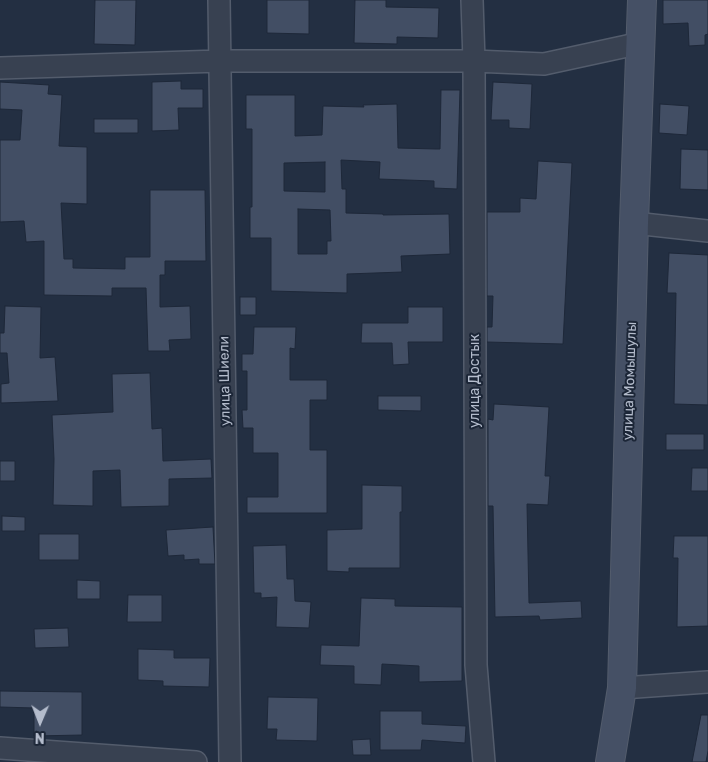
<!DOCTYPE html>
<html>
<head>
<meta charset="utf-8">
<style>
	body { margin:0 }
	#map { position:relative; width:708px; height:762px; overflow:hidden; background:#232f42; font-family:Rubik,sans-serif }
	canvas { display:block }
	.north { position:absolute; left:15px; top:697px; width:50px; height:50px; -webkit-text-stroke:4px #1c2637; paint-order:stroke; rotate:181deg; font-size:14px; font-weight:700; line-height:20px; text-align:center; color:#b4bccc }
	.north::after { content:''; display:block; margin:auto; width:18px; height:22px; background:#b4bccc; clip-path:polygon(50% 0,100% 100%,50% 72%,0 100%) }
</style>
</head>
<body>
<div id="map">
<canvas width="708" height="762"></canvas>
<div class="north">N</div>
</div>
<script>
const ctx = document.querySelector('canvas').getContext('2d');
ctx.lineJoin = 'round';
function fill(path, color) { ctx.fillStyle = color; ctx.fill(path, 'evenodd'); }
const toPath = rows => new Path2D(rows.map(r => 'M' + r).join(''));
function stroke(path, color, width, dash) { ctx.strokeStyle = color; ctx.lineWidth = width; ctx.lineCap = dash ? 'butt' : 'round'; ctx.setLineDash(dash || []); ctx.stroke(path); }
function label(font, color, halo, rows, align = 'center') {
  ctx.font = font + ' Rubik,sans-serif'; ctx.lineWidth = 4; ctx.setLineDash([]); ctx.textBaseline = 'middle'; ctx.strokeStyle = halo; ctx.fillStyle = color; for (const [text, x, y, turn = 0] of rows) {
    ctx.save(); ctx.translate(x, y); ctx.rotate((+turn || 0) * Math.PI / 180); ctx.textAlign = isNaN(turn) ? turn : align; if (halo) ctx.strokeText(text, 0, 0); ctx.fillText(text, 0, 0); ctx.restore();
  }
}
const building = toPath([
	[95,0,136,0,135,45,94,44,95,0],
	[267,0,309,0,309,34,267,33,267,0],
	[355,0,386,0,386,7,439,8,438,38,397,37,397,44,354,43,355,0],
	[663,0,708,0,708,34,705,35,705,45,689,46,688,23,663,24,663,0],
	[181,81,181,89,203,89,203,108,178,108,179,130,152,131,152,82,181,81],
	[0,82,49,85,48,94,62,95,59,146,87,147,87,204,61,203,64,259,73,259,73,268,125,269,125,257,150,257,150,190,205,190,206,261,165,261,165,275,160,275,160,307,190,306,191,339,169,340,170,351,148,351,146,288,112,288,112,296,44,295,44,241,26,242,24,221,0,222,0,140,20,140,22,110,0,109,0,82],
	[493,82,532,84,530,129,509,128,509,120,491,120,493,82],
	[441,90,460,90,457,189,434,188,434,181,379,179,380,162,341,160,342,189,346,189,346,213,383,214,383,215,449,214,450,254,401,256,402,272,347,274,347,293,271,291,271,238,250,238,250,207,252,207,252,129,246,129,246,95,295,95,295,136,322,135,323,106,364,107,363,105,397,104,398,148,436,149,440,149,441,90],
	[325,162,325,192,284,191,284,163,325,162],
	[298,209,330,210,331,241,327,241,327,254,298,254,298,209],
	[660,104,689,106,687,135,659,133,660,104],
	[94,119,138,119,138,133,94,133,94,119],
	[681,149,708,150,708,190,680,189,681,149],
	[538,161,572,163,563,344,487,342,487,327,492,327,493,296,487,296,487,212,520,212,520,198,536,199,538,161],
	[669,253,708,255,708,405,674,404,676,293,667,293,669,253],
	[240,297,256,297,256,315,240,315,240,297],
	[5,306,41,307,40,358,55,357,58,401,1,403,1,384,9,383,7,353,0,353,0,333,4,333,5,306],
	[408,307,443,307,443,342,408,342,409,364,393,365,392,343,361,343,362,323,408,323,408,307],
	[254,327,296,327,295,349,290,348,290,380,327,380,327,400,310,400,310,450,327,450,327,513,247,513,247,497,278,497,278,453,253,453,253,428,243,428,242,410,247,410,247,371,242,371,242,354,253,354,254,327],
	[150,373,152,429,162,428,163,461,211,459,212,478,169,479,169,506,121,507,120,470,93,471,93,506,53,505,54,459,52,415,113,412,112,374,150,373],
	[378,396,421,396,421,411,378,410,378,396],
	[494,404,549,407,545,476,550,476,548,505,527,504,529,603,581,601,582,618,540,620,539,616,495,617,493,506,488,506,488,419,493,420,494,404],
	[666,434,704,434,704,450,666,450,666,434],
	[0,461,15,461,15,481,0,481,0,461],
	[692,468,708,468,708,491,691,491,692,468],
	[362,485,402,486,402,512,400,512,400,568,349,568,349,572,327,571,327,530,362,529,362,485],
	[2,516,25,517,25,531,2,531,2,516],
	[213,527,215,564,199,564,199,559,184,560,184,555,168,556,166,530,213,527],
	[39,534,79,534,79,560,39,560,39,534],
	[674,536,708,536,708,626,677,627,678,558,673,558,674,536],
	[286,545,287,579,294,579,295,601,311,602,309,628,276,627,277,597,261,598,261,593,254,593,253,546,286,545],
	[77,580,100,581,100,599,77,599,77,580],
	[128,595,162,595,162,622,127,622,128,595],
	[361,598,395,599,395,606,462,607,462,681,419,682,419,666,382,664,381,685,354,684,354,666,320,665,321,645,359,646,361,598],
	[68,628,69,647,35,648,34,629,68,628],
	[138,649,174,650,174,658,210,658,209,687,163,686,163,681,138,680,138,649],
	[0,691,82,692,82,735,34,736,34,708,0,707,0,691],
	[268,697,318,698,317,741,276,740,277,729,267,729,268,697],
	[380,711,422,711,422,724,466,726,465,743,422,740,421,750,380,750,380,711],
	[701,715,708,715,708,751,706,762,692,762,701,715],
	[370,739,371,755,353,755,352,740,370,739]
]);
const street = toPath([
	[219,0,230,762],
	[472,0,474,61,476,665,484,762],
	[0,68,220,61,474,61,544,64,641,43],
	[634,223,708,231],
	[622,688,708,682],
	[0,748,196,762]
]);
const secondary = toPath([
	[610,762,622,688,634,223,642,0]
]);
const streetNames = [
	["улица Шиели",225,381,-91],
	["улица Достык",475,381,-90],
	["улица Момышулы",630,381,-88]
];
fill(building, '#424e64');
stroke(building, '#1e2839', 1);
stroke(street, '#535c6c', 24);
stroke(secondary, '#535c6c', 30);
stroke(street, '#384151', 21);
stroke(secondary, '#455065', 28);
label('14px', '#b4bccc', '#1c2637', streetNames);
</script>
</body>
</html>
